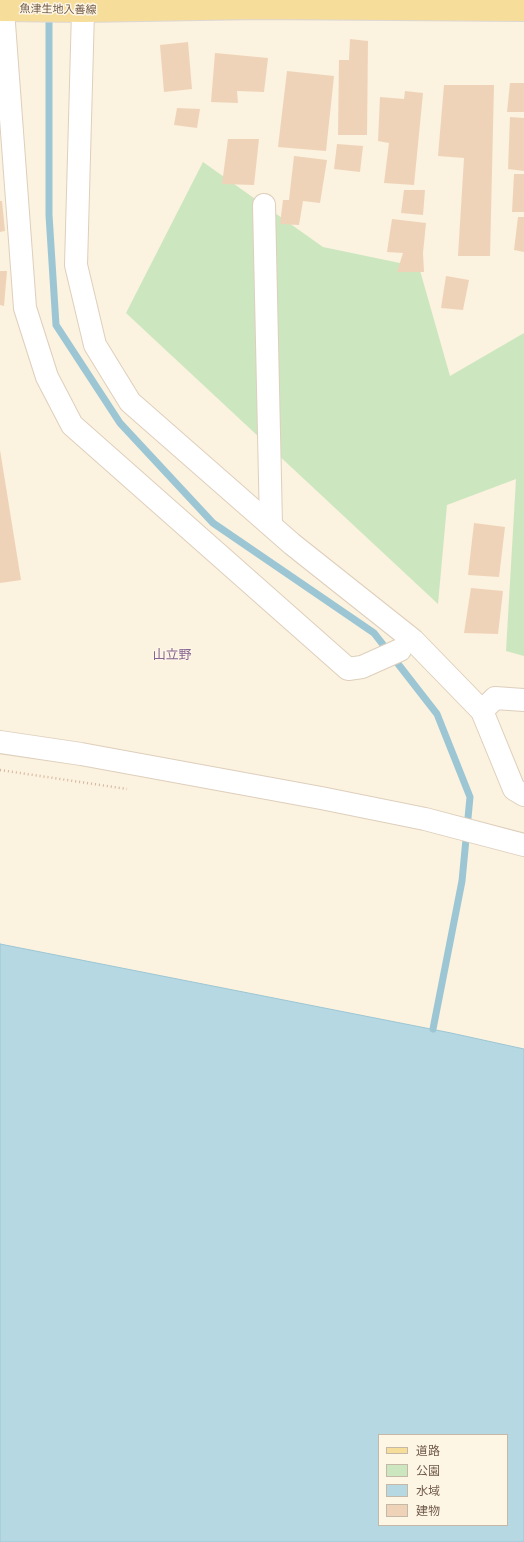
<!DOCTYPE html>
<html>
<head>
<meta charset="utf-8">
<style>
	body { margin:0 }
	#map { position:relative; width:524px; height:1542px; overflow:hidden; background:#fbf2df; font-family:Signika,"Noto Sans JP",sans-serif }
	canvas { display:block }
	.legend { position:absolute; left:378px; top:1434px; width:130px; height:92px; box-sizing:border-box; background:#fef6e5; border:1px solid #c5b8a7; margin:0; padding:5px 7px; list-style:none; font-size:12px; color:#705a49 }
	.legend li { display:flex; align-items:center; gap:8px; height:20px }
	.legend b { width:20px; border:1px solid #c5b8a7 }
</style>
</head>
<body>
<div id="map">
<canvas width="524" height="1542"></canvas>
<ul class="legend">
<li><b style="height:5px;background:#f7dd9a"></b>道路</li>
<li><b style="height:11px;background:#cce7bf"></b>公園</li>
<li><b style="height:11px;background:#b6d8e3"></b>水域</li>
<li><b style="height:11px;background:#efd3b8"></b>建物</li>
</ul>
</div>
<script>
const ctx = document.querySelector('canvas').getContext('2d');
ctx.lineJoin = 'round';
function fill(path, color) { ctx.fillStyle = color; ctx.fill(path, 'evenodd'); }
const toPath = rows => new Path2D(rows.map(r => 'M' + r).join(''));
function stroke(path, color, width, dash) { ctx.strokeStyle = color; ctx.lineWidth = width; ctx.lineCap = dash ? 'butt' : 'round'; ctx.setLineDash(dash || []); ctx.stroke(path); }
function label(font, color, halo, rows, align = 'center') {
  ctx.font = font + ' Signika,"Noto Sans JP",sans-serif'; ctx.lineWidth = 3; ctx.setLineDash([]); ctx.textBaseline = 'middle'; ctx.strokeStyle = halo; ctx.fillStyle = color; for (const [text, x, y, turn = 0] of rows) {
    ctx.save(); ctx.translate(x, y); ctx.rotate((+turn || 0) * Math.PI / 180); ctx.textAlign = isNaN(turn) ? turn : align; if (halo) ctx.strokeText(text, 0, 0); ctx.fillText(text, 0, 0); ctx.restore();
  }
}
const green = toPath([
	[203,162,323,247,419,267,450,376,524,333,524,656,506,651,516,479,447,505,438,604,126,313]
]);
const water = toPath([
	[0,944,451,1033,524,1049,524,1542,0,1542,0,944],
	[379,1435,507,1435,507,1525,379,1525,379,1435]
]);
const stream = toPath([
	[49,12,49,215,56,325,120,423,213,523,374,633,437,714,470,797,462,881,433,1029]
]);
const building = toPath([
	[350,39,368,41,367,135,338,135,339,60,349,60],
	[188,42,192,89,164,92,160,45],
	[215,53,268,58,264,92,237,91,238,103,211,102],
	[287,71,334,76,326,151,278,147],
	[510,83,524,83,524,112,507,112],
	[444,85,494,85,490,256,458,256,464,158,438,156],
	[405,91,423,93,414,185,384,183,389,143,378,141,380,97,404,99],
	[177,108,200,109,197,128,174,125],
	[510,117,524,118,524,171,508,169],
	[228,139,259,139,254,185,222,184],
	[337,144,363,146,360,172,334,169],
	[294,156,327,160,320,203,303,201,299,225,280,224,283,200,289,200],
	[514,174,524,174,524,212,512,212],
	[404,190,425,190,423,215,401,213],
	[0,201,2,201,5,231,0,232],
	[518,217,524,217,524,252,514,250],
	[392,219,426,223,423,253,424,272,397,272,403,253,387,252],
	[0,271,7,271,4,306,0,305],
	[446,276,469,280,463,310,441,308],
	[0,450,21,580,0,583],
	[474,523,505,527,499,577,468,575],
	[471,588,503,591,498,634,464,633]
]);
const path = toPath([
	[0,770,127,789]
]);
const minor = toPath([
	[3,10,25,308,47,377,72,425,348,669,362,667,400,650],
	[264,205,271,525],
	[482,711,495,698,524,700]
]);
const tertiary = toPath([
	[83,11,76,265,95,345,130,402,292,544,413,640,482,711,514,789,524,795],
	[0,742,81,754,321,798,425,819,524,845]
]);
const primary = toPath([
	[0,10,83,11,258,8,524,10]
]);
const streetNames = [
	["魚津生地入善線",58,10,1]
];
const quarterNames = [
	["山立野",172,656]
];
fill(green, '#cce7bf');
fill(water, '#b6d8e3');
stroke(water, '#9cc6d4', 1);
stroke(stream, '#9cc6d4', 7);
fill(building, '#efd3b8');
stroke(minor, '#decfbc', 24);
stroke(tertiary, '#decfbc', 24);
stroke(primary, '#ddd7d3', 24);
stroke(path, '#d3b69c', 2.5, [1, 3]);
stroke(minor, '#fff', 22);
stroke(tertiary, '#fff', 22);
stroke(primary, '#f7dd9a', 22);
label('11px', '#705a49', '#fef6e5', streetNames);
label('13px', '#876493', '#fef6e5', quarterNames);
</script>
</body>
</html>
